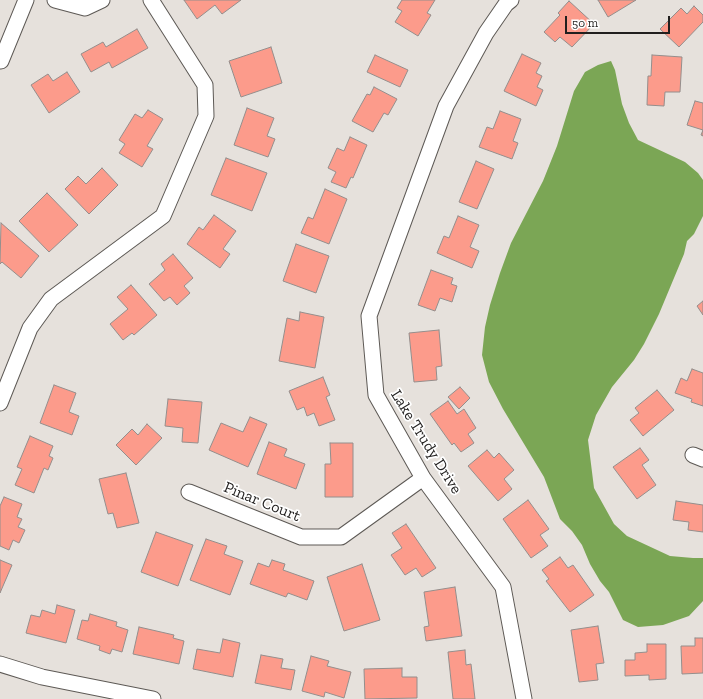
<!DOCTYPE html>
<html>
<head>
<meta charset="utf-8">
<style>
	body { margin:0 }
	#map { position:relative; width:703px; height:699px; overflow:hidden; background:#e6e1dc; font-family:"Zilla Slab",serif }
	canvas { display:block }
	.scale { position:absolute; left:565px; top:16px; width:105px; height:18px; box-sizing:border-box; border:2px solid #211f1e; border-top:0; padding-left:5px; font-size:12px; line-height:14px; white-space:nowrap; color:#211f1e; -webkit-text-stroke:3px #fff; paint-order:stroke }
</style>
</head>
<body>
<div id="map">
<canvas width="703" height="699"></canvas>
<div class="scale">50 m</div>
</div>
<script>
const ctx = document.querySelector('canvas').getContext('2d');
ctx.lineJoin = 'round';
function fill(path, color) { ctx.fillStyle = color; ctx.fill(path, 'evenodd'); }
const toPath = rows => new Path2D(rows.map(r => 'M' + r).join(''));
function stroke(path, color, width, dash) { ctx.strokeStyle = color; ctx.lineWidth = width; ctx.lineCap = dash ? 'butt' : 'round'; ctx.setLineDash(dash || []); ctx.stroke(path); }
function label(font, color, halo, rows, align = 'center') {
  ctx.font = font + ' "Zilla Slab",serif'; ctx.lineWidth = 3.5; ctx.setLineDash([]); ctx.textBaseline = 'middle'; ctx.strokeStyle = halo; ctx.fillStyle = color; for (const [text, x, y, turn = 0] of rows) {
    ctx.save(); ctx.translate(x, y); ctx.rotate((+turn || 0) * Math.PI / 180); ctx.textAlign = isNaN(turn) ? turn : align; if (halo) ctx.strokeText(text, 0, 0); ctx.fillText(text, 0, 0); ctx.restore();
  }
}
const water = toPath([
	[611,61,615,70,622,104,629,123,638,140,685,162,698,173,703,180,703,216,694,234,687,241,684,254,659,314,644,344,634,360,612,387,596,415,588,440,594,488,614,524,627,536,670,556,693,558,703,558,703,601,689,616,663,625,638,627,623,620,609,592,600,581,590,564,582,545,572,531,560,519,544,477,503,409,489,382,482,355,485,327,490,305,500,273,511,243,543,181,557,146,574,91,585,72,598,65]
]);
const building = toPath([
	[184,0,241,0,222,14,215,5,197,19,184,0],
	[402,0,435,0,427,13,431,15,418,36,395,22,402,11,397,8,402,0],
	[598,0,636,0,608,17,598,0],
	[569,1,594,24,572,47,560,37,555,42,544,32,560,15,558,13,569,1],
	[694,6,703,15,703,22,679,47,660,29,681,8,687,14,694,6],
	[137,29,148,48,112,68,109,62,91,72,81,54,103,42,106,47,137,29],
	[271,47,282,83,241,97,229,61,271,47],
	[522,54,541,63,536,73,542,76,537,87,543,90,536,106,504,91,522,54],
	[375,55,408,70,400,87,367,72,375,55],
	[652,55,682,57,680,92,665,92,664,106,647,105,648,76,651,76,652,55],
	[67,72,80,92,49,113,31,85,48,74,53,81,67,72],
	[374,87,397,99,388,115,384,113,373,132,352,121,367,94,370,95,374,87],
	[695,101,703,103,703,136,701,135,703,130,687,125,695,101],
	[247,108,274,118,267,136,275,139,268,157,234,145,247,108],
	[148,110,163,119,147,146,153,149,142,167,119,153,125,144,119,140,135,114,142,118,148,110],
	[500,111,521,119,513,141,518,143,512,159,479,147,487,127,493,129,500,111],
	[350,137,367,145,353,178,351,177,346,188,331,182,336,172,328,168,337,148,344,151,350,137],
	[226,158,267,173,252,211,211,195,226,158],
	[476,161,494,169,477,209,459,202,476,161],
	[102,168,118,185,89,214,65,189,78,176,86,184,102,168],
	[325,189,347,199,329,244,301,233,308,217,313,219,325,189],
	[47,193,78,225,49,252,19,221,47,193],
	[214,215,236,231,223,249,230,254,220,268,187,244,199,227,203,230,214,215],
	[458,216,479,225,470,247,479,251,472,268,437,253,444,236,449,238,458,216],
	[1,223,39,256,21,278,2,262,0,264,1,223],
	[296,244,329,256,316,293,283,281,296,244],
	[173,254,193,278,184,286,190,293,177,305,170,297,164,301,149,284,165,270,161,264,173,254],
	[431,270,453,278,451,284,457,286,452,302,440,298,435,311,418,305,431,270],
	[131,285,157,315,134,335,132,333,123,340,110,324,128,309,117,297,131,285],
	[703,301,703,315,697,306,703,301],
	[300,312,324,317,315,368,279,361,287,318,299,321,300,312],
	[439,330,442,366,436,367,437,380,414,382,409,333,439,330],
	[692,369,703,373,703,406,691,402,692,399,675,393,681,378,687,381,692,369],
	[323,377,330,395,326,397,335,420,319,426,314,413,307,416,304,407,297,410,289,391,323,377],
	[54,385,76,393,69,412,79,416,72,435,40,423,54,385],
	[460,387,470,398,459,409,448,397,460,387],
	[657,390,674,410,643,436,630,420,639,413,635,408,657,390],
	[168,399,202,402,198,443,182,442,183,428,165,426,168,399],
	[448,401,457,414,464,409,476,428,468,434,474,443,461,452,454,443,452,445,430,414,448,401],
	[250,417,267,424,248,467,209,450,221,423,243,432,250,417],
	[147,424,162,438,136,465,116,445,132,429,138,435,147,424],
	[30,436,53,446,49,456,53,458,48,470,44,468,34,493,15,485,22,469,17,467,30,436],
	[269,442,287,449,284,456,305,464,296,489,257,474,269,442],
	[330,443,353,443,353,497,325,497,325,464,331,464,330,443],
	[640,448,649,460,642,465,656,485,637,499,613,467,640,448],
	[487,450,494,458,499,453,514,470,504,479,512,489,498,501,468,466,487,450],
	[126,473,139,523,117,528,113,513,108,514,99,479,126,473],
	[4,497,22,504,17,517,22,519,18,527,25,530,19,543,13,540,9,550,0,546,0,506,4,497],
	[528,500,549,529,540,535,548,546,531,558,503,519,528,500],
	[676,501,703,505,703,532,688,530,689,522,673,520,676,501],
	[406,524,436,568,422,577,416,568,405,575,391,555,402,548,392,533,406,524],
	[156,532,193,545,178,586,141,572,156,532],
	[206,539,227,546,224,554,243,561,230,595,190,580,206,539],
	[560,557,568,568,573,565,594,595,570,612,546,581,549,579,542,570,560,557],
	[0,560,12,565,0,593,0,560],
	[272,560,285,564,283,570,314,581,307,600,288,593,286,597,250,584,258,563,269,567,272,560],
	[362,564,380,620,344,631,327,577,362,564],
	[455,587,462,636,426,641,424,627,429,626,424,592,455,587],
	[57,605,75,610,66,643,26,633,31,615,40,617,42,610,55,614,57,605],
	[90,614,117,622,116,626,128,630,122,652,112,649,110,654,99,650,100,646,77,639,82,620,88,621,90,614],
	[598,626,604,663,596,664,598,680,579,682,571,630,598,626],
	[139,627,174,635,173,638,184,641,179,664,133,654,139,627],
	[695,638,703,638,703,673,682,674,681,646,695,646,695,638],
	[223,639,240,643,233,677,193,669,197,649,220,653,223,639],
	[647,644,666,644,666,679,649,680,649,675,625,676,625,660,635,660,635,653,647,652,647,644],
	[465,650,466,665,471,664,475,699,453,699,448,652,465,650],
	[261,655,283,659,281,668,295,670,291,690,255,683,261,655],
	[311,656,329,661,327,666,351,672,344,698,325,692,324,697,302,691,311,656],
	[402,668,402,677,417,677,417,698,365,699,364,669,402,668]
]);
const street = toPath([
	[55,0,85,8,102,0],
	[511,0,506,4,486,33,446,106,369,316,376,395,423,478,503,587,524,699],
	[0,60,1,61,26,0],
	[0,403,30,328,51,299,163,216,206,116,205,85,151,0],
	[693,455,703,459],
	[189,492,301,537,341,537,423,478],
	[0,664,42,677,153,699]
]);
const streetNames = [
	["Lake Trudy Drive",426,442,58],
	["Pinar Court",262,502,22]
];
fill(water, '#7ba655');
fill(building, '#fc9b8b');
stroke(building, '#948e8c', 1);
stroke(street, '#5d5955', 17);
stroke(street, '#fff', 15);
label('16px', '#211f1e', '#fff', streetNames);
</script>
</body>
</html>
